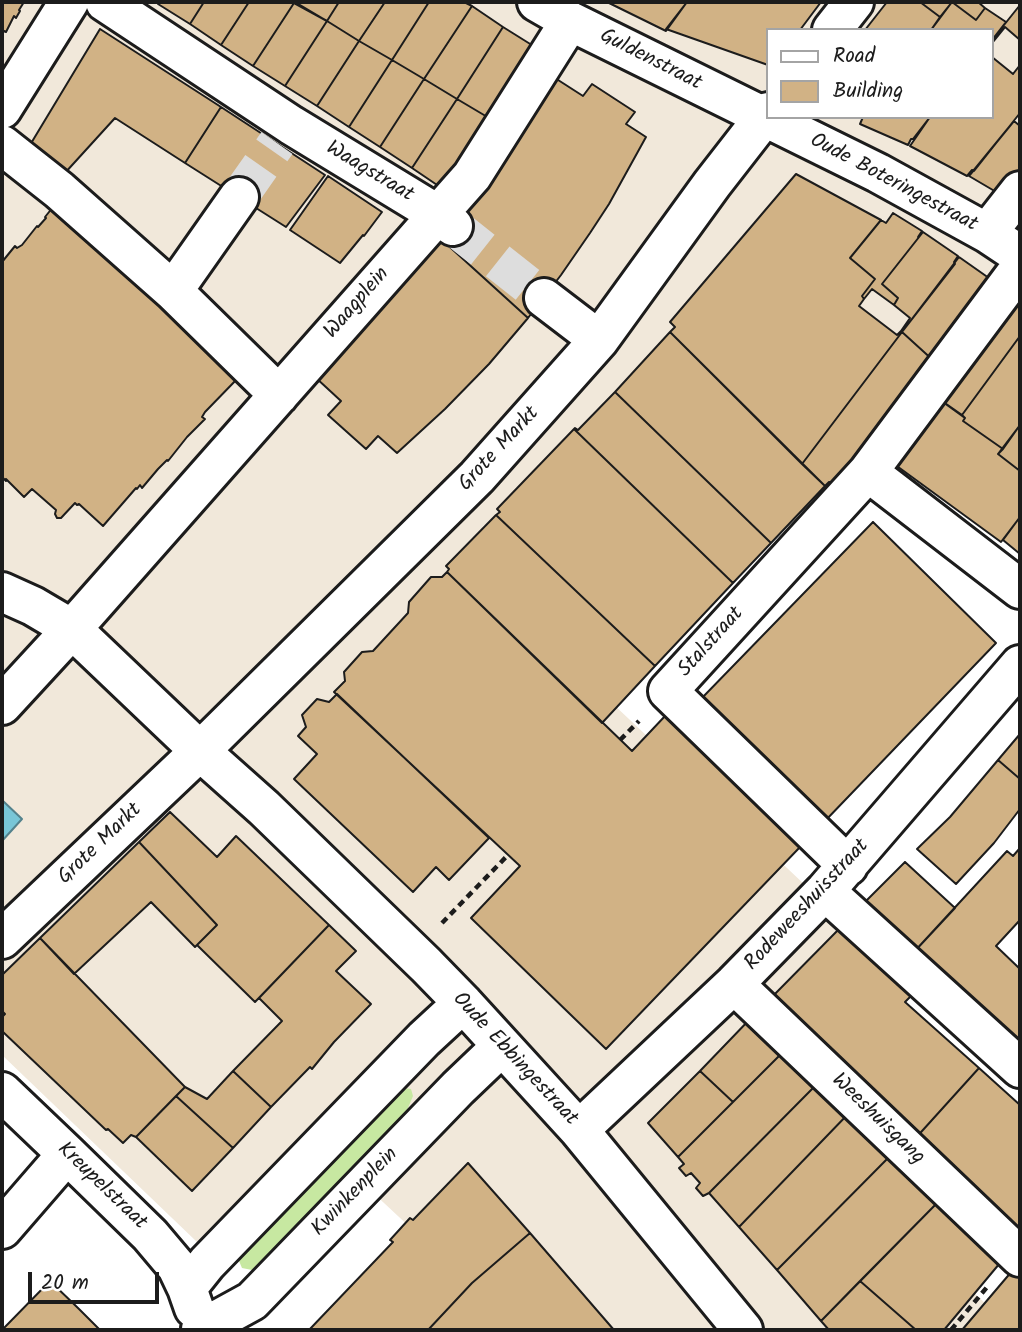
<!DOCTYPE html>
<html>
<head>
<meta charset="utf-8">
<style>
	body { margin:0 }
	#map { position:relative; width:1022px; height:1332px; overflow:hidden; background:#fff; font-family:Kalam,sans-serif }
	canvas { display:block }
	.frame { position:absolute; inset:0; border:4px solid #1c1c1c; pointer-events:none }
	.legend { position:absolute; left:766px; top:28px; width:228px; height:91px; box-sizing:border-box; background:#fff; border:2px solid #a4a4a4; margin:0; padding:9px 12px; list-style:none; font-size:21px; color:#1c1c1c }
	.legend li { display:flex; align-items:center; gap:14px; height:35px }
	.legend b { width:35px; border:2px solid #a4a4a4 }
	.scale { position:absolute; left:28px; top:1272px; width:131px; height:32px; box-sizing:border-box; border:4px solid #1c1c1c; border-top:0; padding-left:9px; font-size:21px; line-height:24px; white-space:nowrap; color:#1c1c1c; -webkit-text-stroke:5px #fff; paint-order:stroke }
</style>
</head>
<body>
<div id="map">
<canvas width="1022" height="1332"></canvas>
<div class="frame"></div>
<ul class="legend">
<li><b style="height:9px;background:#fff"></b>Road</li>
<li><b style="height:19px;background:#d1b285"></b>Building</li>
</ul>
<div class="scale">20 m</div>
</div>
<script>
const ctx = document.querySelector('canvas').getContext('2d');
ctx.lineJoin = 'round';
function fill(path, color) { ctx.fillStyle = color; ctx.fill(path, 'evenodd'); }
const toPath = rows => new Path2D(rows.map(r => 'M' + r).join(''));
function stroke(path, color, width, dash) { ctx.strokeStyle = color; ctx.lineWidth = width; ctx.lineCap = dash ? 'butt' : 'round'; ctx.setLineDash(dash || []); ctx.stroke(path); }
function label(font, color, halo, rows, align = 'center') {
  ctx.font = font + ' Kalam,sans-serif'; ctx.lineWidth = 5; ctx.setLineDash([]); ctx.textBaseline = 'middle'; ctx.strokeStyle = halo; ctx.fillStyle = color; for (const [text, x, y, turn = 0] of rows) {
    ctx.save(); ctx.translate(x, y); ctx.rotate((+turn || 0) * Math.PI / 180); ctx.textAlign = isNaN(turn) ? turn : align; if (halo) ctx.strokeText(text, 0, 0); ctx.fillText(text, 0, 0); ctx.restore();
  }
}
const built = toPath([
	[2,2,1020,2,1020,423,869,336,560,654,892,967,766,1100,1014,1330,520,1330,308,1132,197,1242,2,1055],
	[768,30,992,30,992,117,768,117]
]);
const green = toPath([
	[404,1088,411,1089,413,1096,405,1115,258,1268,252,1270,242,1268,239,1261,240,1255,397,1090]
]);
const water = toPath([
	[2,800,22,819,2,841,2,800]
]);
const building = toPath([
	[2,2,26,2,25,3,24,2,19,10,20,11,16,18,14,16,6,32,4,31,2,34,2,2],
	[159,2,204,2,190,24,158,4,159,2],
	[204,2,249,2,221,45,190,24,204,2],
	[249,2,294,3,253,66,221,45,249,2],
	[295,2,339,2,327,21,295,2],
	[339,2,385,2,359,41,327,21,339,2],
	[385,2,429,2,392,60,359,41,385,2],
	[429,2,464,2,472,6,424,79,392,60,429,2],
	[607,2,687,2,666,31,607,2],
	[687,2,821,2,800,30,768,30,768,65,666,29,687,2],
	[887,2,920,2,940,17,931,30,865,30,887,2],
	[920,2,978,2,985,8,976,20,952,2,940,17,920,2],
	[952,2,976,20,985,8,1006,22,992,40,992,30,931,30,952,2],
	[294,3,327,21,285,86,253,66,294,3],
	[1020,5,1020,40,1005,27,992,43,992,40,1020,5],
	[472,6,503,27,457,99,424,79,472,6],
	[327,21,359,41,317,106,285,86,327,21],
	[503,27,535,47,489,118,457,99,503,27],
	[100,29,221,107,185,163,115,118,64,174,30,145,100,29],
	[359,41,392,60,349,127,317,106,359,41],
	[992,57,1013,74,1020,65,1020,113,974,171,972,170,967,176,910,146,930,117,992,117,992,57],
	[392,60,424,79,380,147,349,127,392,60],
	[555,78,583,96,592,84,635,112,626,124,646,137,609,204,590,233,561,275,528,318,441,239,555,78],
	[424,79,457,99,412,168,380,147,424,79],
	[457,99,489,118,443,189,412,168,457,99],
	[221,107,325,175,286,227,185,163,221,107],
	[863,117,930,117,913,139,911,139,908,145,860,124,863,117],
	[1014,121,1020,126,1020,173,1003,196,969,176,1014,121],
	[796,174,881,220,850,258,875,279,862,296,864,299,859,306,897,335,901,331,902,332,802,464,670,332,675,327,670,322,796,174],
	[328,176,382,212,364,236,363,235,340,263,290,230,328,176],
	[53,207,239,377,205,412,202,417,205,419,187,437,168,461,167,460,158,469,142,488,140,485,137,489,136,488,103,526,79,504,77,505,75,503,61,518,57,518,55,514,56,510,32,489,24,497,6,479,6,481,2,477,2,262,15,246,17,248,22,245,37,226,38,227,46,218,45,217,53,207],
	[893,213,922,231,918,237,923,232,882,284,898,298,894,305,872,289,864,299,862,296,875,279,850,258,881,220,886,223,893,213],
	[923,232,958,256,954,262,955,264,902,332,901,331,910,318,894,305,898,298,882,284,923,232],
	[441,239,528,318,489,364,445,409,397,453,378,436,366,449,328,415,341,401,315,377,441,239],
	[959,257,996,283,935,362,902,332,959,257],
	[1008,293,1020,302,1020,336,962,415,932,394,1008,293],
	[670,332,825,486,771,543,615,392,670,332],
	[902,332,935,362,843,485,829,482,825,486,802,464,902,332],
	[1020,336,1020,425,1003,449,963,421,965,418,962,415,1020,336],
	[615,392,771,543,733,583,574,429,575,428,578,430,615,392],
	[936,397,965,418,963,421,1003,449,998,454,1020,471,1020,517,1001,542,890,461,936,397],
	[1020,425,1020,471,998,454,1020,425],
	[574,429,733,583,655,666,496,515,500,512,497,509,574,429],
	[496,515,655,666,602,723,447,572,449,569,446,566,496,515],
	[1020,517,1020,554,1003,540,1020,517],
	[873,522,996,643,824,822,700,700,873,522],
	[447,572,632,751,666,715,801,846,606,1049,471,918,520,866,334,692,345,681,344,672,362,652,373,651,408,613,409,602,431,577,442,577,447,572],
	[337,694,489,838,449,880,436,867,413,892,294,779,317,754,298,736,306,727,302,715,317,699,329,702,337,694],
	[1020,734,1020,779,998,760,1020,734],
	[998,760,1020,779,1020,809,994,843,956,884,917,849,950,817,998,760],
	[170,812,217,857,236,836,329,925,255,1002,197,945,217,925,139,842,170,812],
	[139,842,217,925,195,947,151,902,74,974,40,938,139,842],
	[1020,848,1020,920,996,946,1020,969,1020,1051,913,953,1007,851,1013,856,1020,848],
	[905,862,955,908,913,953,859,908,905,862],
	[329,925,356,951,336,971,371,1004,334,1042,312,1069,310,1067,271,1107,233,1071,282,1021,259,998,329,925],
	[841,927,911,996,905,1002,979,1068,913,1141,767,1002,841,927],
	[40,938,185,1087,136,1137,131,1135,123,1143,108,1129,106,1130,2,1031,2,1017,5,1014,2,1011,2,975,40,938],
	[751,1018,785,1050,733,1102,700,1071,751,1018],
	[785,1050,818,1083,709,1193,703,1196,696,1188,700,1183,691,1173,686,1176,679,1168,684,1164,678,1157,785,1050],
	[979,1068,1020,1105,1020,1238,913,1141,979,1068],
	[233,1071,271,1107,233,1148,176,1096,185,1087,207,1099,233,1071],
	[700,1071,733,1102,678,1157,648,1123,700,1071],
	[818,1083,850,1112,739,1227,709,1193,818,1083],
	[176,1096,233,1148,192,1191,136,1137,176,1096],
	[850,1112,894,1152,777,1270,739,1227,850,1112],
	[894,1152,943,1197,821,1321,777,1270,894,1152],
	[468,1163,530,1233,472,1283,428,1330,309,1330,393,1242,390,1240,410,1218,413,1220,468,1163],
	[943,1197,1005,1257,944,1330,916,1330,860,1281,943,1197],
	[530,1233,614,1330,428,1330,472,1283,530,1233],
	[1018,1264,1020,1267,1020,1330,962,1330,1018,1264],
	[50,1281,79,1309,100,1330,2,1330,50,1281],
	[860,1281,916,1330,829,1330,821,1321,860,1281]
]);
const minorTunnel = toPath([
	[239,197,277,143],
	[453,226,544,298]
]);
const path = toPath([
	[620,740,639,721],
	[442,923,507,856],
	[951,1330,988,1286]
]);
const minor = toPath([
	[105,2,291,125,437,214,453,226],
	[537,2,570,21,878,173,987,233,1020,255],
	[832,30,854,2],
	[2,109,69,2],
	[2,145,59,190,173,291,279,395],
	[987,233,1020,191],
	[173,291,239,197],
	[544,298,599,340],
	[868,472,1020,268],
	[2,592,33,606,72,629,200,751,264,808,426,965,463,1003,579,1130,743,1330],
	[2,705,72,629,472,176,570,21],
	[848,866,668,691,868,472,1020,589],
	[825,891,1020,1068],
	[2,939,200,751,477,477,599,340,712,184,768,112],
	[734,984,1020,1257],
	[2,1092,67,1154,150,1235,177,1267,187,1288,194,1308],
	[579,1130,734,984,825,891,1020,665],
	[2,1229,67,1154],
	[187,1288,207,1263,424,1039,463,1003],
	[201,1329,252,1301,458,1088,502,1046]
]);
const streetNames = [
	["Guldenstraat",650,61,27],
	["Waagstraat",369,173,31],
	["Oude Boteringestraat",893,184,28],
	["Waagplein",358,304,-49],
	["Grote Markt",500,450,-47],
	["Stalstraat",712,643,-48],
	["Grote Markt",101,845,-44],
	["Rodeweeshuisstraat",808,906,-47],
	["Oude Ebbingestraat",514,1060,47],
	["Weeshuisgang",877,1120,44],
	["Kreupelstraat",101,1187,44],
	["Kwinkenplein",356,1193,-46]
];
fill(built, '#f1e8da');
fill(green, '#c7e8a1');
fill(water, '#79c6d7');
stroke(water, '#54828c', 2);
fill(building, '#d1b285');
stroke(building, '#1c1c1c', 2);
stroke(minorTunnel, '#ddd', 38, [38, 19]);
stroke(minor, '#1c1c1c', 44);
stroke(path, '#1c1c1c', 4.5, [7, 5]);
stroke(minor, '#fff', 38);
label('21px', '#1c1c1c', '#fff', streetNames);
</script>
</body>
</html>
